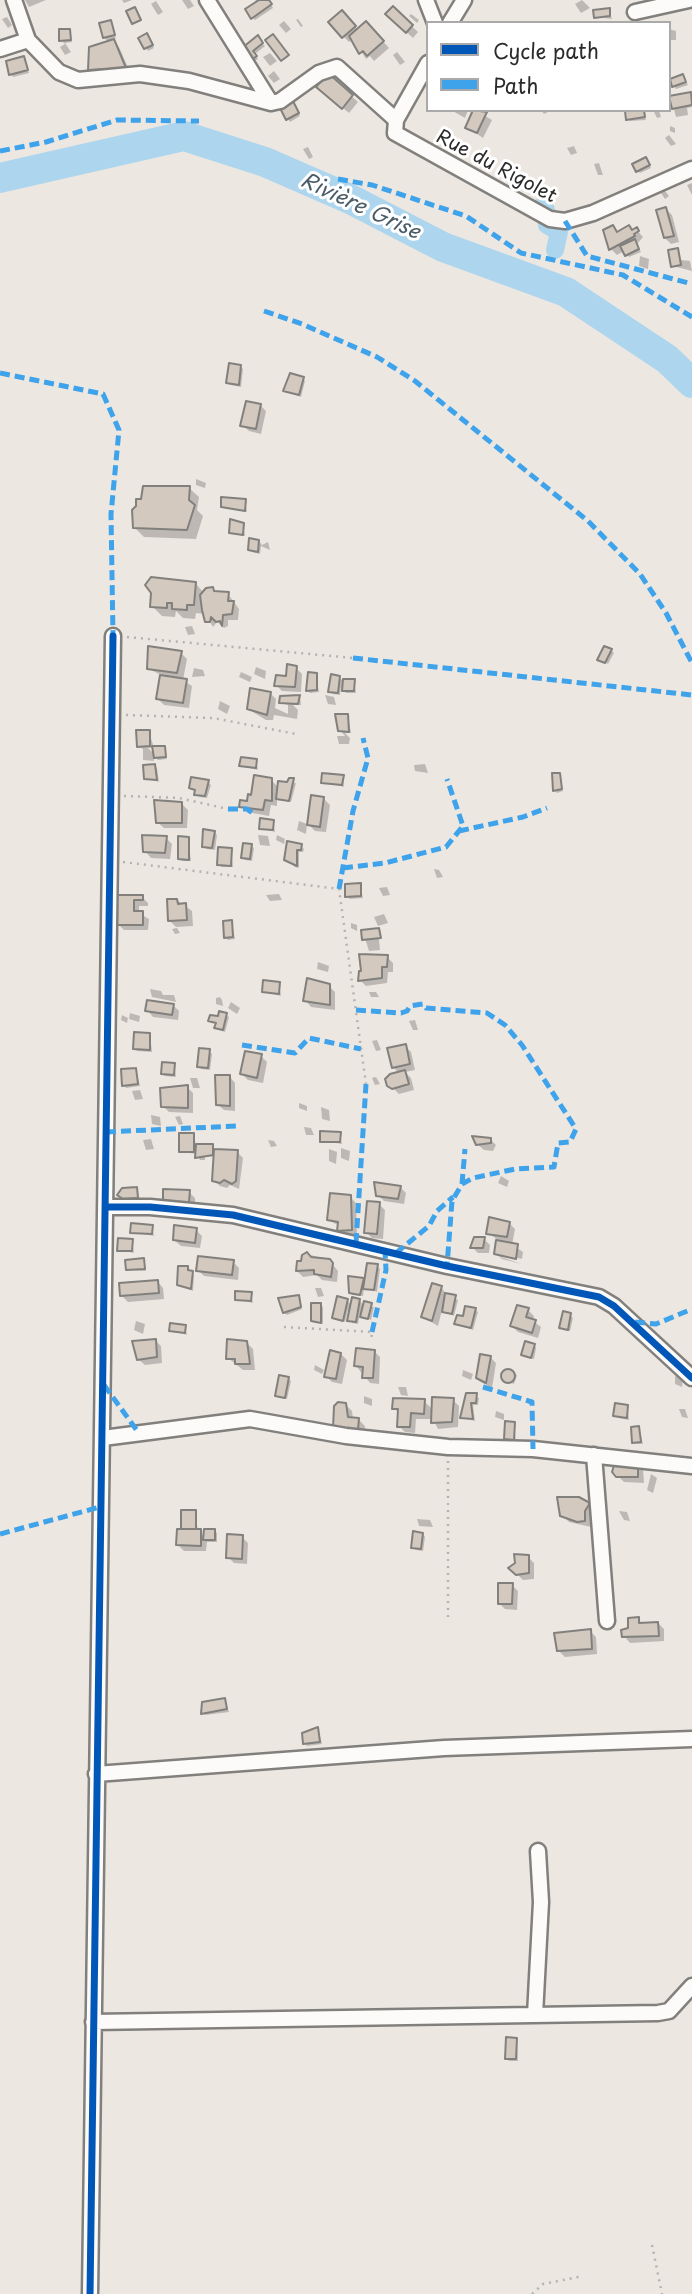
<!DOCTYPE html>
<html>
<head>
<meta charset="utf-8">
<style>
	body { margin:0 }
	#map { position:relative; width:692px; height:2294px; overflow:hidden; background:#ede7e1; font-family:"Playpen Sans",sans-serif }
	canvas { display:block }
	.legend { position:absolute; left:426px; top:21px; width:245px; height:91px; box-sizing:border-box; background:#fff; border:2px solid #aaa; margin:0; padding:9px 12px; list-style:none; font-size:21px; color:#2b2b2b }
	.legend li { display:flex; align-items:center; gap:14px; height:35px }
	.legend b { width:35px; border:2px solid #aaa }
</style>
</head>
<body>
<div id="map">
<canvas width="692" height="2294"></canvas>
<ul class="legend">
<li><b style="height:9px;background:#0057b8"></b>Cycle path</li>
<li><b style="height:9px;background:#3ea3eb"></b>Path</li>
</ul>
</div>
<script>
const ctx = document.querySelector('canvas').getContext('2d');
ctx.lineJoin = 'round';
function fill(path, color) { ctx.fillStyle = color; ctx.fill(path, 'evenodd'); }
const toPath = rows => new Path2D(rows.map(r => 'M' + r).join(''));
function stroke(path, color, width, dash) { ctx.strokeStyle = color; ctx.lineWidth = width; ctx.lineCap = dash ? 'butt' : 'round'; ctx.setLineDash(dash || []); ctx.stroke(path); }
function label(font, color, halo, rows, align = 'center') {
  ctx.font = font + ' "Playpen Sans",sans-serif'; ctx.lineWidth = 6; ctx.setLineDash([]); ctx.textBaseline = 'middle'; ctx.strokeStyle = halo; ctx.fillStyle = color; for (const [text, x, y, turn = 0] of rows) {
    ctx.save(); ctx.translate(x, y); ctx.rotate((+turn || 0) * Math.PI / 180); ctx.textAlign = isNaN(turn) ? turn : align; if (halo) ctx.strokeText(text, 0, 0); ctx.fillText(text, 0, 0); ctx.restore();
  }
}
const shadow = toPath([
	[25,0,46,0,29,7],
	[132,0,124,3,122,0],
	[182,0,190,0,194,6,188,9],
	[255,0,269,0,273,8,255,20,252,17,258,3],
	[582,0,590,8,581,13,575,4],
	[156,1,163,12,158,15,151,4],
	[393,8,418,32,413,38,387,14],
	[609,10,612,19,596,17],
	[411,14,419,20,417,23,409,16],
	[7,17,12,25,8,28,2,19],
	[348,18,358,30,372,29,389,48,374,61,370,56,366,59,353,39,349,42,343,36],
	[298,19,303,26,301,27,296,20],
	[284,21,291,29,286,33,279,25],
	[110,22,116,38,111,39,119,47,131,74,96,75,90,69,109,42,104,38],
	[669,29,676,31,676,40,669,40],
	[69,30,72,42,65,43,71,52,65,55,60,47,65,44,61,40],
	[141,38,149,38,154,48,148,51],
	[257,38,265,46,255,54,258,59,255,61,244,48],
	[397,52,405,62,400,65,393,55],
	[270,53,277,61,270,66,263,57],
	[24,58,29,73,13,77,11,74],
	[274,71,280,79,274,83,268,76],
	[328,76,358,102,349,113,325,93],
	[683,76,688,85,676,89,674,86],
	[690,94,692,107,687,108,688,115,676,117,671,97],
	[295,106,300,116,290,122,282,109],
	[451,110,468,110,465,118],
	[475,110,492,120,483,138,467,127],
	[552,110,544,114,541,110],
	[626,110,643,110,646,120,630,121],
	[653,110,659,110,661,117,657,118],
	[670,126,675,128,675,133,670,131],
	[669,135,676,144,671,146,665,138],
	[574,146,577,153,571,155,567,148],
	[308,147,313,157,309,159,303,149],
	[648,162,651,168,640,173,638,171],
	[599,163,603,175,598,175,594,164],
	[692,183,692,195,687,185],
	[665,191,669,196,665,199,661,193],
	[666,209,672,215,679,242,671,244,665,238],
	[613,227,619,233,636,229,643,237,637,244,641,252,629,257,624,251,617,255,611,249],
	[677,250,681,260,690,261,692,271,673,266],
	[640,256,649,259,648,269,639,266],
	[240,366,243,369,241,387,231,385,228,383],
	[303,379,305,381,301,397,285,391],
	[260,405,266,411,261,434,249,431,242,425],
	[196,479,206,483,205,488,196,485],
	[189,488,199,497,197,510,203,516,196,539,144,537,135,528,136,521,132,517,137,501],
	[245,500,247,512,223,507],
	[243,525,245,536,231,533],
	[259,541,262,545,268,542,270,550,261,546,260,554,252,552,250,549],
	[149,581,196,584,204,593,213,589,218,593,228,594,239,609,238,620,228,620,228,626,224,628,217,622,213,627,205,614,196,613,195,619,183,618,176,611,175,617,162,616,152,606],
	[192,626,195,634,188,635,185,627],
	[611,650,614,653,608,664,599,659],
	[181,653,187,659,183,680,192,686,189,708,164,705,158,699,161,675,149,669],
	[256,667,266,671,265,679,254,674],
	[194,668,203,670,205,676,192,677],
	[296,668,302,674,301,692,282,691,276,685],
	[241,672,252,677,250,682,239,677],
	[316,675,319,692,310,693,307,690],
	[339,677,343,681,354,681,356,693,346,693,341,687,340,695,333,694,330,692],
	[270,693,276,699,275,708,288,714,288,705,281,702,281,697,300,696,301,705,293,705,298,710,297,719,274,715,273,720,266,720,248,709],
	[325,695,334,697,336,705,328,704],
	[220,701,230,706,227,714,218,709],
	[348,715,351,733,345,733,350,738,349,744,339,744,337,736,345,736,340,730],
	[149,732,154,748,148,748,156,756,164,748,167,759,158,760,153,754,154,761,143,760,143,749,139,746],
	[256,761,258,770,241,766],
	[425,764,428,773,415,771,414,765],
	[154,765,157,768,159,782,145,778],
	[559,775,563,791,557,793,555,790],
	[343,777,344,787,323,782],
	[271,780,279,788,280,783,296,783,291,802,277,798,277,806,271,805,269,816,247,812,241,806],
	[208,782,211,785,207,798,199,797,197,791,191,787],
	[324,799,330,805,326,832,315,831,309,825],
	[182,804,188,810,187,828,164,828,157,822],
	[273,821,275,832,261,828],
	[299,821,307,824,306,834,297,830],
	[215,833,217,835,215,850,207,849,204,846],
	[258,835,268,836,270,846,260,845],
	[277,835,285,839,284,844,276,840],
	[166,838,172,844,170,859,151,858,145,851],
	[188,838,191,861,182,861,180,859],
	[251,846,254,848,252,861,245,860,243,858],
	[301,846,304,849,303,852,299,852,299,868,295,867,286,859],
	[231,849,233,867,222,867,219,864],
	[434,869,439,870,443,877,437,878],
	[360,885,363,898,350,899,347,896],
	[387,887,390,895,383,896,379,888],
	[279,894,282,900,270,901,266,895],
	[118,897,142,897,148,903,148,906,139,906,139,913,149,919,148,930,124,930,118,924],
	[177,900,192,911,193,926,176,927,170,921],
	[384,914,388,923,378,926,374,917],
	[232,922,235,939,228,940,225,937],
	[351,923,357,925,357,931,351,928],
	[177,928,180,933,175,934,172,929],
	[378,930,380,950,369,951,363,932],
	[387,957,393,963,393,972,388,972,387,983,366,986,360,980],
	[318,962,329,966,328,972,317,969],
	[279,983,281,996,264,992],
	[329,986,335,992,335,1010,311,1007,305,1000],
	[150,989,161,991,163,995,174,995,176,1002,152,997],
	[369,992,376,992,379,997,371,997],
	[220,997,222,1000,223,1006,216,1004,216,998],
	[231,1002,240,1008,237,1014,228,1008],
	[173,1005,179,1011,178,1020,153,1017,147,1010],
	[130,1013,140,1016,139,1022,129,1019],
	[122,1015,128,1018,127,1023,121,1020],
	[226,1015,229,1017,225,1032,219,1030,217,1024,210,1020],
	[415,1020,418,1030,413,1030,409,1021],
	[150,1035,152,1052,137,1051,135,1049],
	[377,1040,381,1050,376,1051,372,1041],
	[405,1046,411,1052,415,1070,405,1072,411,1078,414,1090,399,1094,393,1088,400,1074,393,1067],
	[209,1051,212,1054,210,1070,201,1069,199,1066],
	[261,1056,267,1062,263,1083,248,1080,242,1074],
	[174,1064,176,1077,165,1076,162,1074],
	[136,1070,140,1086,126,1088,124,1085],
	[229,1076,235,1083,235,1111,224,1110,217,1104],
	[376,1077,380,1084,375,1085,372,1078],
	[190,1078,197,1078,200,1088,193,1088],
	[187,1087,193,1093,193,1113,169,1112,163,1106],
	[140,1090,143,1099,135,1100,132,1091],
	[299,1103,307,1106,307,1111,299,1108],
	[321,1107,329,1110,330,1121,322,1119],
	[151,1115,160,1117,161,1126,152,1124],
	[180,1116,183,1124,179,1125,175,1117],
	[304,1127,311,1128,314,1135,306,1135],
	[340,1134,342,1144,322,1141],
	[194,1135,196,1146,237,1152,243,1158,239,1189,230,1185,227,1188,220,1186,213,1180,215,1157,205,1156,205,1160,200,1160,197,1154,181,1152],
	[151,1139,154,1149,146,1150,143,1140],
	[490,1139,496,1145,493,1151,484,1150,477,1144],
	[268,1140,274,1141,277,1146,271,1147],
	[341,1148,350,1151,349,1161,341,1158],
	[329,1149,337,1152,336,1164,329,1161],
	[501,1176,509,1181,507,1187,498,1183],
	[375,1184,400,1187,406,1193,404,1204,384,1201,378,1195],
	[137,1189,140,1200,128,1201,120,1193],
	[189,1192,195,1198,195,1207,165,1202],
	[350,1197,356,1203,357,1236,345,1237,340,1226,328,1220],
	[379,1204,385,1210,383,1239,372,1238,366,1232],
	[509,1223,515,1229,512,1245,523,1252,522,1259,501,1254,501,1257,522,1264,502,1259,496,1253,498,1240,488,1233],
	[152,1227,154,1236,132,1232],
	[196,1230,202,1236,200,1248,181,1246,174,1240],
	[484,1239,490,1245,489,1253,478,1253,472,1247],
	[132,1241,134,1253,119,1250],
	[307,1254,329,1260,338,1271,337,1282,322,1280,317,1275,303,1277,297,1271],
	[143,1260,146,1271,127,1270],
	[233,1262,239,1268,238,1280,204,1276,198,1270],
	[377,1266,380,1269,377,1292,364,1287,363,1296,353,1295,350,1292,363,1280,366,1283],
	[187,1268,194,1275,193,1291,179,1284],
	[157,1281,163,1288,164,1299,128,1302,122,1296],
	[441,1287,447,1295,458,1300,454,1316,442,1310,438,1326,423,1317],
	[315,1288,321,1288,324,1296,318,1297],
	[251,1294,253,1303,237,1299],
	[298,1297,302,1309,287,1315,284,1313],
	[359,1300,364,1306,374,1307,371,1320,360,1314,358,1324,352,1323,351,1311,348,1310,345,1322,334,1317,347,1301,352,1305],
	[320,1304,323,1307,323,1324,312,1320],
	[475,1310,478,1312,473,1330,456,1324],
	[528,1310,534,1316,533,1321,541,1327,538,1338,518,1332,512,1326],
	[570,1315,573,1318,570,1331,564,1330,561,1327],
	[136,1321,145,1324,143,1334,134,1330],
	[185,1326,187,1335,171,1330],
	[155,1340,161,1346,162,1363,145,1365,138,1359],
	[247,1343,253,1349,255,1370,243,1370,228,1358],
	[534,1345,536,1348,534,1359,525,1357,523,1355],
	[374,1351,380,1357,379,1384,370,1383,356,1366],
	[341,1354,347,1360,342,1384,332,1382,326,1376],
	[482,1356,490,1357,496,1363,492,1388,479,1381],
	[315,1365,324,1370,322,1374,314,1370],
	[463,1370,473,1374,471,1380,462,1376],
	[506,1370,517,1375,514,1384,503,1379],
	[675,1376,683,1378,682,1387,675,1384],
	[288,1379,291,1381,287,1399,279,1398,277,1395],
	[398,1387,406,1387,408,1396,401,1395],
	[467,1395,479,1398,478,1405,473,1405,475,1421,462,1418],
	[364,1396,372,1399,372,1406,364,1403],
	[453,1400,459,1406,458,1427,438,1429,433,1419,416,1419,415,1433,405,1432,399,1426,400,1414,394,1408,424,1401,433,1410],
	[346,1405,352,1411,353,1419,359,1420,365,1426,364,1435,335,1428],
	[627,1406,629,1420,618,1418,615,1416],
	[679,1409,685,1409,688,1418,682,1417],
	[496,1411,504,1414,504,1420,495,1417],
	[514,1424,516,1442,509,1441,506,1438],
	[639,1427,643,1444,637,1444,634,1442],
	[637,1463,643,1469,644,1483,624,1482,614,1472],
	[651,1474,657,1478,653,1493,647,1490],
	[589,1504,595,1510,591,1527,569,1522,562,1515],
	[619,1511,627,1512,630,1521,624,1520],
	[195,1512,198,1531,205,1536,214,1530,217,1533,217,1542,207,1542,206,1551,184,1551,178,1545],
	[417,1519,430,1520,433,1527,419,1526],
	[423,1534,425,1537,423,1551,416,1550,413,1547],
	[242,1537,248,1543,247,1564,234,1563,228,1557],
	[528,1557,534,1563,534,1579,523,1580,511,1568],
	[512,1585,518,1591,517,1610,505,1609,499,1603],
	[638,1619,643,1624,658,1623,664,1629,664,1641,630,1643,624,1636],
	[590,1631,596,1637,597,1654,565,1657,559,1651],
	[225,1700,229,1712,205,1715,203,1713],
	[318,1729,322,1744,307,1746,305,1743],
	[517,2040,518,2061,509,2061,507,2058]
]);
const canal = toPath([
	[541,207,546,210,547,225,559,232,555,250]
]);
const river = toPath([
	[0,178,184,136,265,162,350,199,443,247,566,292,667,359,692,383]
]);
const building = toPath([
	[259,0,269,0,272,4,251,19,245,9,259,0],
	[393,6,413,25,406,33,385,14,393,6],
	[135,7,141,20,132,24,126,11,135,7],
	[610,8,610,16,594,18,593,10,610,8],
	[342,10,356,26,342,38,328,22,342,10],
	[111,20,115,35,103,38,99,23,111,20],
	[366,21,384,41,367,56,363,51,359,54,349,36,366,21],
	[59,29,70,29,71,40,59,41,59,29],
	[147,33,153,45,144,49,138,38,147,33],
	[273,34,289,55,281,61,265,40,273,34],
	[258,35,263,43,253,51,257,56,251,60,242,48,258,35],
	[114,39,126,68,88,70,89,47,114,39],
	[24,56,28,70,9,75,6,61,24,56],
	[328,73,353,95,342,109,316,87,328,73],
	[683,74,686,82,672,87,670,79,683,74],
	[691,92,692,105,672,109,669,96,691,92],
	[293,101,299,113,286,120,280,108,293,101],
	[473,110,487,112,477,133,465,128,473,110],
	[644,110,645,117,626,120,625,111,644,110],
	[646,157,650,165,636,172,632,164,646,157],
	[666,207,674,236,664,238,656,210,666,207],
	[613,225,617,232,629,225,632,230,637,227,639,231,634,234,635,236,609,250,603,230,613,225],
	[635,239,639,249,625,256,620,246,635,239],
	[678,248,681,265,671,267,668,250,678,248],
	[229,363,241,365,239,385,226,383,229,363],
	[290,373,304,377,299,395,283,391,290,373],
	[246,401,261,404,256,429,240,426,246,401],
	[143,486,190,486,189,500,195,505,187,530,133,528,132,510,136,506,136,499,141,499,143,486],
	[221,497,246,499,245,511,221,507,221,497],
	[230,519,244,523,243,535,229,533,230,519],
	[249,538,259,540,258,552,248,550,249,538],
	[151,577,196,582,194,605,187,605,187,610,172,609,172,603,167,603,167,608,150,607,151,593,145,585,151,577],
	[213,587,214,591,229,592,228,601,234,601,232,614,223,615,222,626,220,621,216,622,211,617,210,622,205,622,202,610,200,595,206,588,213,587],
	[148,646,182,651,177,673,147,669,148,646],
	[604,646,612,649,605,663,597,660,604,646],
	[287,664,297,666,295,687,274,686,276,675,286,676,287,664],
	[308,672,317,673,317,690,306,691,308,672],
	[331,674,340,676,338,693,328,692,331,674],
	[160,675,187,679,183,703,156,699,160,675],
	[343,679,355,679,354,691,342,691,343,679],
	[250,688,271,692,267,715,247,709,250,688],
	[300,695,298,704,279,703,280,696,300,695],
	[335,714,348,714,349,732,338,731,335,714],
	[136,730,150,730,150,746,137,747,136,730],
	[152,746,165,746,166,757,154,758,152,746],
	[241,757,257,759,256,768,239,766,241,757],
	[155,764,157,780,144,779,143,765,155,764],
	[322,773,344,775,342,785,321,783,322,773],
	[552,773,560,773,562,789,553,791,552,773],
	[254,775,272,778,272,801,265,800,263,810,239,807,240,800,247,801,248,794,251,795,254,775],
	[191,777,209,780,205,796,194,795,195,790,189,788,191,777],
	[289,778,294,778,289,801,276,799,278,781,287,782,289,778],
	[311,795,324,797,320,827,307,825,311,795],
	[154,800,182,802,182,823,156,823,154,800],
	[260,818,274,820,273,830,259,829,260,818],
	[203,829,215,831,212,848,202,847,203,829],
	[142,835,167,836,165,853,143,852,142,835],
	[178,836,189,837,189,860,178,859,178,836],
	[287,841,302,844,301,850,297,850,297,866,284,860,287,841],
	[243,843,252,844,250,859,241,858,243,843],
	[218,847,232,848,231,866,217,865,218,847],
	[361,883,361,896,345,897,345,884,361,883],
	[116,895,143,895,143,900,134,900,134,911,143,911,143,925,116,925,116,895],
	[167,899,177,899,178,904,186,903,187,920,168,921,167,899],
	[232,920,233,937,224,938,223,921,232,920],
	[379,928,381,938,362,940,361,930,379,928],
	[359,954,388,955,387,967,382,967,382,978,358,981,359,971,361,971,359,954],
	[307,978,330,984,330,1005,303,1001,307,978],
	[263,980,280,982,279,994,262,992,263,980],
	[147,1000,174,1004,172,1015,145,1011,147,1000],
	[219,1011,227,1013,223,1030,214,1028,216,1023,208,1021,210,1015,218,1016,219,1011],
	[134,1032,150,1033,150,1050,133,1049,134,1032],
	[406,1044,410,1064,392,1068,387,1048,406,1044],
	[199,1048,210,1049,208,1068,197,1067,199,1048],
	[245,1051,262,1054,257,1078,240,1074,245,1051],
	[162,1062,175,1063,174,1075,161,1074,162,1062],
	[136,1068,138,1084,122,1086,121,1069,136,1068],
	[405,1070,409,1084,392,1089,387,1086,385,1079,390,1074,405,1070],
	[215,1075,230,1075,230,1106,216,1105,215,1075],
	[188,1085,188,1108,161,1107,160,1088,188,1085],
	[320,1131,341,1132,340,1142,320,1142,320,1131],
	[179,1133,194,1133,194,1152,179,1152,179,1133],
	[472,1136,491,1138,491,1143,476,1145,472,1136],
	[196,1144,213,1144,213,1155,195,1158,196,1144],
	[214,1149,238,1150,236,1181,232,1184,224,1180,220,1183,212,1181,214,1149],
	[374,1182,401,1186,398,1199,376,1196,374,1182],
	[137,1187,138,1198,123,1199,117,1195,122,1188,137,1187],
	[163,1189,190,1190,189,1202,163,1203,163,1189],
	[330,1193,351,1195,352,1230,337,1231,338,1222,327,1220,330,1193],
	[367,1201,380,1202,377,1234,364,1233,367,1201],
	[489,1217,510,1222,507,1237,486,1234,489,1217],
	[131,1223,153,1225,152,1234,130,1233,131,1223],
	[174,1225,197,1228,195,1243,173,1240,174,1225],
	[474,1237,485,1237,483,1248,470,1248,474,1237],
	[118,1238,133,1239,132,1251,117,1251,118,1238],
	[496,1240,518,1244,516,1259,494,1254,496,1240],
	[307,1252,311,1257,330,1259,333,1263,331,1277,314,1274,314,1270,296,1271,297,1261,301,1261,302,1255,307,1252],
	[198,1256,234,1260,232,1275,196,1271,198,1256],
	[144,1258,145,1269,126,1270,125,1260,144,1258],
	[367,1263,378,1264,374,1290,363,1289,367,1263],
	[178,1266,188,1266,188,1270,193,1271,191,1289,177,1285,178,1266],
	[348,1276,364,1278,360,1295,349,1293,348,1276],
	[158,1280,159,1293,120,1296,119,1283,158,1280],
	[432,1283,442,1286,432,1321,421,1317,432,1283],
	[235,1291,252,1292,251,1301,235,1300,235,1291],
	[445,1293,456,1295,452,1314,442,1312,445,1293],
	[299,1295,301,1307,283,1313,278,1298,299,1295],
	[337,1296,348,1299,343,1321,332,1318,337,1296],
	[352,1297,360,1299,356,1322,347,1321,352,1297],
	[364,1301,372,1303,368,1319,360,1317,364,1301],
	[311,1303,321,1303,321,1323,311,1321,311,1303],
	[517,1305,529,1308,526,1317,536,1320,532,1333,510,1326,517,1305],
	[465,1306,476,1308,471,1328,454,1324,457,1315,463,1316,465,1306],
	[563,1311,571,1313,568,1330,559,1328,563,1311],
	[170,1323,186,1325,185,1333,169,1331,170,1323],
	[156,1339,157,1357,137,1360,132,1341,156,1339],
	[227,1339,247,1341,250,1364,235,1364,235,1359,226,1359,227,1339],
	[525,1341,535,1344,531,1358,521,1355,525,1341],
	[356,1348,375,1350,373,1378,362,1378,363,1367,354,1366,356,1348],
	[330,1350,341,1353,336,1379,324,1377,330,1350],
	[480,1354,491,1356,486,1383,476,1378,480,1354],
	'501 1376a7 7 0 1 1 14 0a7 7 0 1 1-14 0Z',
	[279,1375,289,1377,285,1398,275,1396,279,1375],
	[466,1393,477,1393,476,1403,471,1403,473,1419,460,1418,466,1393],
	[432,1397,454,1398,452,1422,431,1423,432,1397],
	[393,1398,425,1399,424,1414,411,1413,410,1427,397,1427,398,1409,392,1409,393,1398],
	[338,1402,346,1403,348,1417,359,1418,358,1430,333,1428,334,1406,338,1402],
	[615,1403,628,1405,627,1418,613,1416,615,1403],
	[505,1421,515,1422,514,1440,504,1439,505,1421],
	[639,1426,641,1442,632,1443,631,1427,639,1426],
	[615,1462,638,1462,638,1477,616,1477,612,1472,615,1462],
	[557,1497,579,1497,590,1503,585,1511,585,1521,577,1522,560,1516,557,1497],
	[181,1510,196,1510,196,1529,181,1529,181,1510],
	[177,1529,201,1529,201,1546,176,1545,177,1529],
	[204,1529,215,1529,215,1540,203,1540,204,1529],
	[413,1531,423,1533,421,1549,411,1548,413,1531],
	[227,1534,243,1535,242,1559,226,1558,227,1534],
	[514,1554,529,1555,529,1573,516,1575,508,1568,515,1563,514,1554],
	[498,1583,513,1583,512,1604,498,1604,498,1583],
	[639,1617,639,1623,658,1622,659,1636,622,1637,621,1630,628,1628,628,1618,639,1617],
	[591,1629,592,1649,557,1651,554,1633,591,1629],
	[225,1698,227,1709,201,1714,202,1702,225,1698],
	[318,1727,320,1742,303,1744,302,1733,318,1727],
	[506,2037,517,2038,516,2059,505,2059,506,2037]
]);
const path = toPath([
	[127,637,353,658],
	[126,715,213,718,296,734],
	[124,796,179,798,228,809],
	[123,862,339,889,366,1084],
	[284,1327,372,1332,371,1341],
	[448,1461,448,1617],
	[652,2245,662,2294],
	[532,2294,543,2284,583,2276]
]);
const street = toPath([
	[14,0,28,40],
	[207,0,271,103],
	[426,0,435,23],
	[635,12,689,0],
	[450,23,464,0],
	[0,49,28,40,59,72,78,80,140,74,189,81,271,103,280,101,319,73,337,67,396,120],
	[428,63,396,120,395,133,550,219,565,221,593,213,692,169],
	[105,1207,150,1207,233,1215,447,1266,599,1297,614,1306,692,1378],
	[103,1438,250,1419,346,1436,448,1447,533,1449,692,1466],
	[594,1455,607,1621],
	[96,1774,444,1748,692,1739],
	[535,2015,541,1902,538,1851],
	[93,2022,658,2013,669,2011,692,1986],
	[90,2294,113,636]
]);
const quiet = toPath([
	[0,151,46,142,117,120,199,121],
	[338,179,372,185,466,216,521,253,623,275,692,317],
	[565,221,587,256,692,284],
	[264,311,302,324,377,357,415,381,588,521,640,574,666,613,692,663],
	[0,373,103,394,119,430,111,514,113,636],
	[353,658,692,695],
	[228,809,247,809,255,815],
	[459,831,523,817,547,808],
	[343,868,385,863,446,847,463,826,447,779],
	[339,889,353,811,368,758,363,738],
	[356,1010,401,1013,407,1011,410,1006,423,1004,426,1008,487,1013,505,1025,522,1045,576,1129,570,1142,558,1143,554,1167,515,1169,473,1178,462,1184,452,1201,447,1266],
	[242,1045,295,1053,309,1038,361,1049],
	[106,1132,236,1126],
	[462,1184,465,1149],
	[356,1243,366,1084],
	[396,1253,429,1226,437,1211,453,1197],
	[635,1322,656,1324,692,1309],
	[372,1332,386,1270,385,1251],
	[104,1385,138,1432],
	[483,1387,532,1402,533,1449],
	[0,1534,100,1507]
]);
const cycleway = toPath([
	[105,1207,150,1207,233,1215,447,1266,599,1297,614,1306,692,1378],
	[90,2294,113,636]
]);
const streetNames = [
	["Rue du Rigolet",496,167,28]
];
const waterNames = [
	["Rivière Grise",360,207,25]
];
fill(shadow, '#0003');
stroke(canal, '#add6ee', 18);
stroke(river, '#add6ee', 30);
fill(building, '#d3c9be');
stroke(building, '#82807d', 2);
stroke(street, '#82807d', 19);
stroke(path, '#b4b3b2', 2.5, [2, 5]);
stroke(street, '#fcfbfa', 14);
stroke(quiet, '#3ea3eb', 5, [10, 5]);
stroke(cycleway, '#0057b8', 7);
label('19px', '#2b2b2b', '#fff', streetNames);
label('italic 21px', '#4a5c67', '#fff', waterNames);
</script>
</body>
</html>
